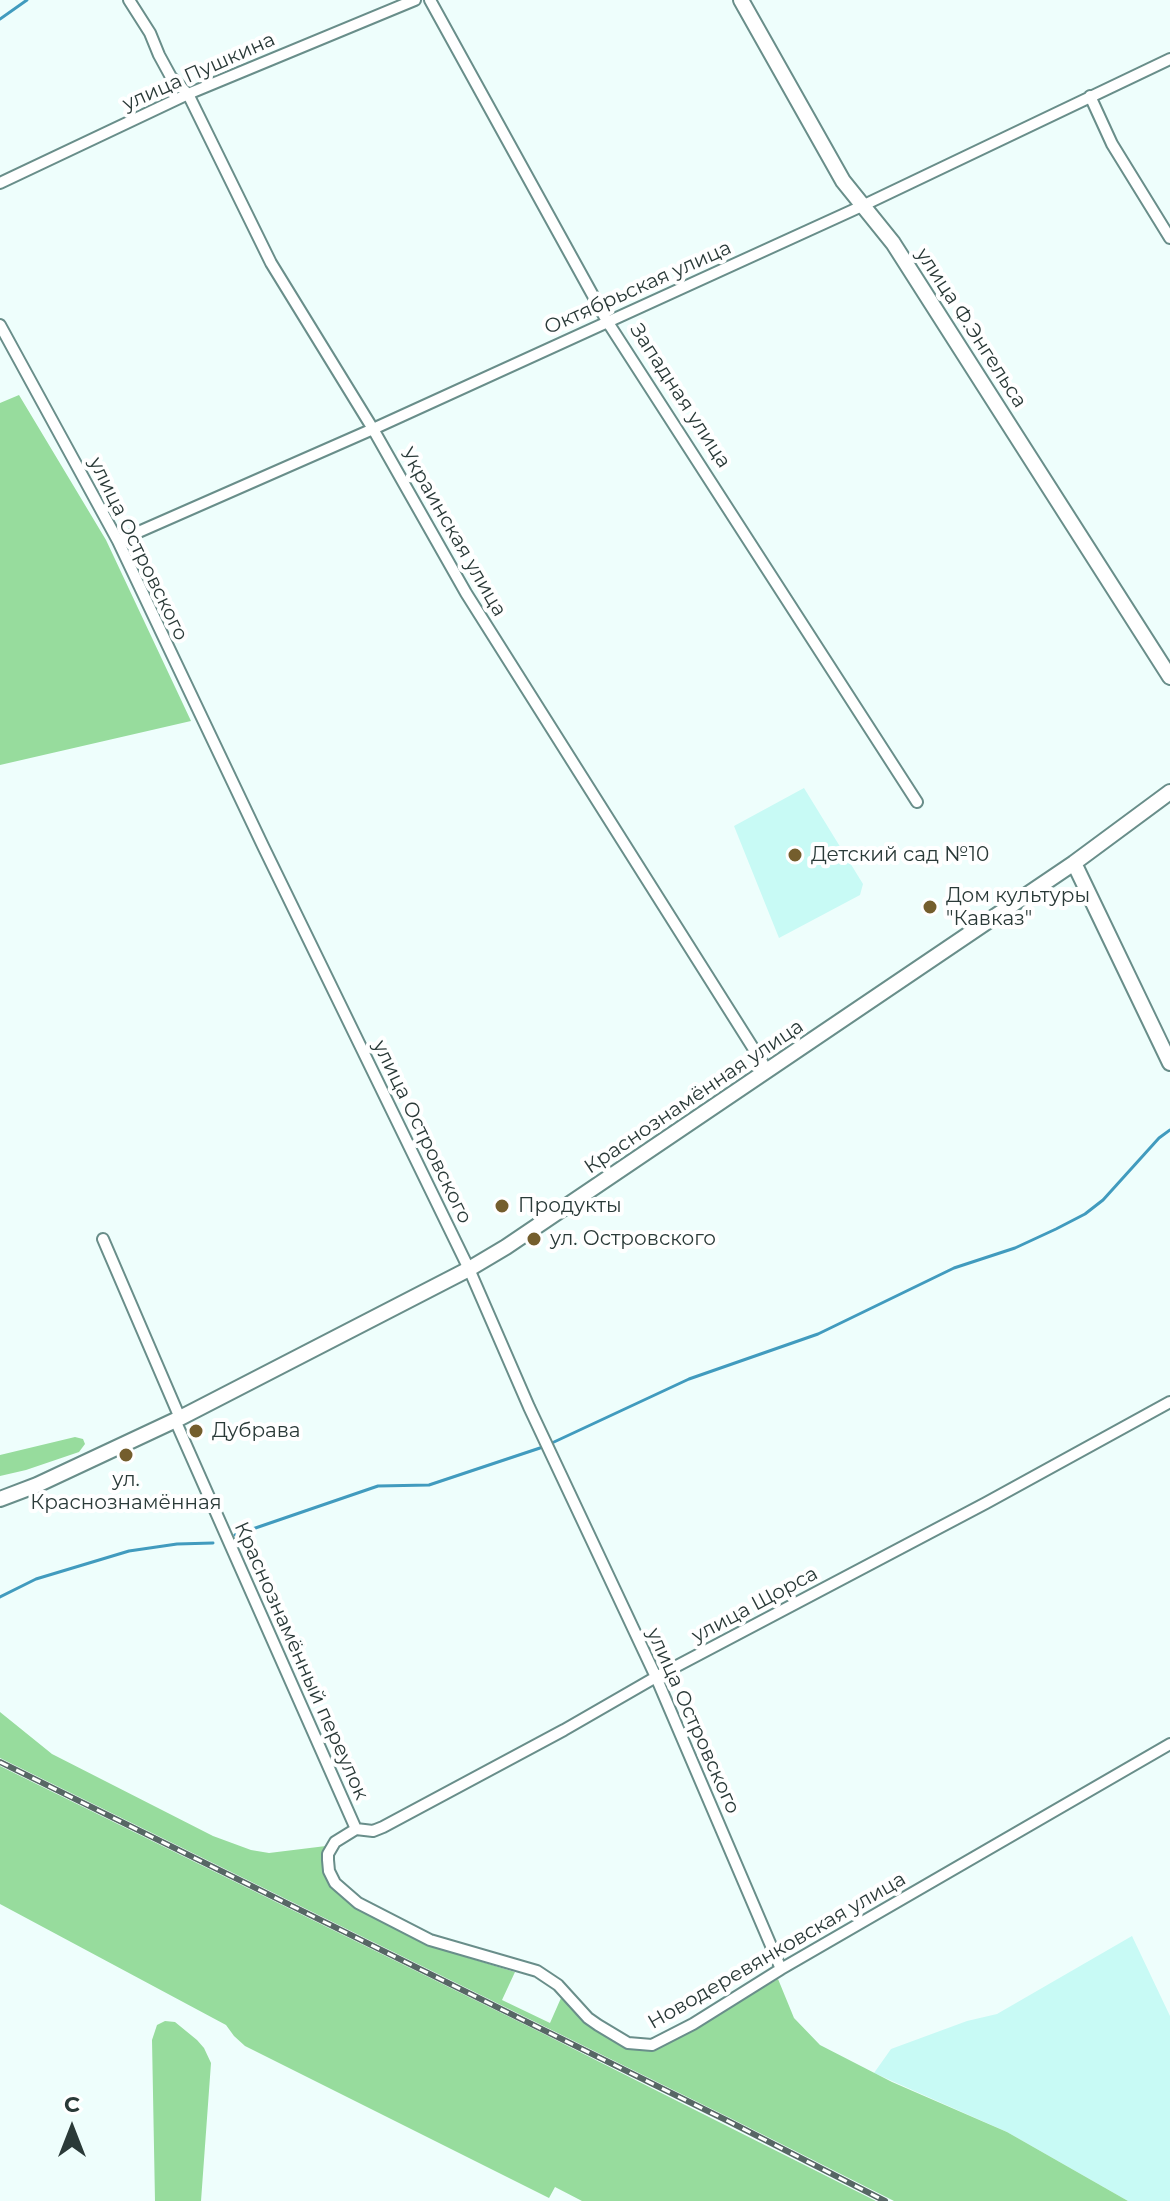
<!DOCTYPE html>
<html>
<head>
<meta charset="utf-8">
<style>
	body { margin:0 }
	#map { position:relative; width:1170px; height:2201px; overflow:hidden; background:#eefefc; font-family:Montserrat,sans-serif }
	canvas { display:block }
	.north { position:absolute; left:32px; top:2089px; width:80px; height:80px; -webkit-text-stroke:6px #fff; paint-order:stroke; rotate:0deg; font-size:22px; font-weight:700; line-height:32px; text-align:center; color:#2a3a38 }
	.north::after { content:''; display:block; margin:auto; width:28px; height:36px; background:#2a3a38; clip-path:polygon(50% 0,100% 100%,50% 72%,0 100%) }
</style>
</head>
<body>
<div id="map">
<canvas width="1170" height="2201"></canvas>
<div class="north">С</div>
</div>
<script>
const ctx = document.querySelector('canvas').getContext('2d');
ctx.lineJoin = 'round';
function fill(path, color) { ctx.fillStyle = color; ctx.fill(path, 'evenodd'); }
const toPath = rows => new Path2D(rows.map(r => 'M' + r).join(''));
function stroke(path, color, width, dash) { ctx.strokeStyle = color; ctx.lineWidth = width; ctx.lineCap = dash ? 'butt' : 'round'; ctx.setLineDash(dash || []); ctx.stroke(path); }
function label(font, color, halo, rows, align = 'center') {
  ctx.font = font + ' Montserrat,sans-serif'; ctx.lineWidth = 8; ctx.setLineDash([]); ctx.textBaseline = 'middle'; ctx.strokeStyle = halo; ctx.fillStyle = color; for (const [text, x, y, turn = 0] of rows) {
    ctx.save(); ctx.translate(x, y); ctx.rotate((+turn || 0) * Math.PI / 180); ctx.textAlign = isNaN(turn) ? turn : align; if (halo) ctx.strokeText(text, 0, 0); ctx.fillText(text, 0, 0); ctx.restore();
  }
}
const built = toPath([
	[804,788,863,884,860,895,779,938,734,826],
	[1132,1936,1170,2016,1170,2201,1128,2201,1007,2132,874,2073,891,2049,967,2021,997,2014]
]);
const green = toPath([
	[19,395,106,540,191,721,0,765,0,403],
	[75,1437,83,1439,85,1444,79,1452,26,1470,0,1476,0,1455],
	[0,1712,52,1754,213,1836,251,1850,269,1853,326,1846,322,1866,330,1883,342,1897,368,1915,416,1939,446,1951,515,1972,502,2000,550,2023,561,1998,587,2024,617,2043,635,2050,655,2050,778,1979,794,2018,820,2045,892,2082,1007,2132,1128,2201,894,2201,730,2118,0,1758],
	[0,1766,542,2033,876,2201,582,2201,555,2187,549,2198,245,2046,234,2036,226,2025,0,1904],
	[165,2021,175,2022,197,2040,204,2048,211,2063,201,2201,155,2201,152,2040,157,2025]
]);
const stream = toPath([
	[0,19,27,0],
	[554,1442,689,1379,818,1334,954,1268,1015,1248,1056,1229,1085,1214,1103,1200,1159,1138,1170,1130],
	[235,1535,378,1486,429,1485,540,1448],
	[0,1597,36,1579,129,1551,177,1544,213,1543]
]);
const minor = toPath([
	[129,0,150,33,159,55,171,77,188,94,271,263,373,429,466,593,767,1070],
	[430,0,607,321,917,802],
	[1090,96,1112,144,1170,238],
	[0,183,188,94,415,0],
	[0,325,118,541,263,846,469,1269,529,1407,656,1677,781,1969],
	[118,541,373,429,862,206,1170,59],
	[103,1239,180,1418],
	[175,1420,356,1829],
	[356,1829,335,1842,328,1854,328,1860,329,1871,335,1883,358,1903,430,1940,537,1971,558,1985,588,2018,598,2025,628,2043,652,2045,693,2024,781,1969,1170,1744],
	[356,1829,373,1831,383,1827,564,1730,656,1677,986,1503,1170,1402]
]);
const secondary = toPath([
	[741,0,843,181,893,243,1170,677],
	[1074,863,1170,1063],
	[0,1499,37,1485,180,1418,469,1269,506,1247,1074,863,1170,792]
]);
const rail = toPath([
	[0,1762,728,2121,885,2201]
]);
const markers = [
	[795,855,8,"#745e2d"],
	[930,907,8,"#745e2d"],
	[502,1206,8,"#745e2d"],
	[534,1239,8,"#745e2d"],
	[196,1431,8,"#745e2d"],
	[126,1455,8,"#745e2d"]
];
const streetNames = [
	["улица Пушкина",199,72,-24],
	["Октябрьская улица",638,288,-24],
	["улица Ф.Энгельса",971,328,57],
	["Западная улица",680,396,57],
	["Украинская улица",453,532,60],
	["улица Островского",138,549,64],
	["Краснознамённая улица",694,1097,-34],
	["улица Островского",422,1132,64],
	["улица Щорса",755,1605,-28],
	["Краснознамённый переулок",301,1661,66],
	["улица Островского",693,1721,66],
	["Новодеревянковская улица",777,1951,-30]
];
const poiNames = [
	["Детский сад №10",811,855],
	["Дом культуры",946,896],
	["\"Кавказ\"",946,919],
	["Продукты",518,1206],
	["ул. Островского",550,1239],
	["Дубрава",212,1431],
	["ул.",126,1480,"center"],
	["Краснознамённая",126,1503,"center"]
];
fill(built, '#c8faf5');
fill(green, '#97dc9d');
stroke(stream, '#419bbe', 3);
stroke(minor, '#698e8a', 14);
stroke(secondary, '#698e8a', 18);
stroke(minor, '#fff', 10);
stroke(secondary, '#fff', 14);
stroke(rail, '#576765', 6);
stroke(rail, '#fff', 3, [9]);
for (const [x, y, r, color] of markers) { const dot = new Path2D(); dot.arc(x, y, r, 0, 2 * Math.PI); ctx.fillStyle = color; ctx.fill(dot); stroke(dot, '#fff', 3); }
label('20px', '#2a3a38', '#fff', streetNames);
label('20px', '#2a3a38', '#fff', poiNames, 'left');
</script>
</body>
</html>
